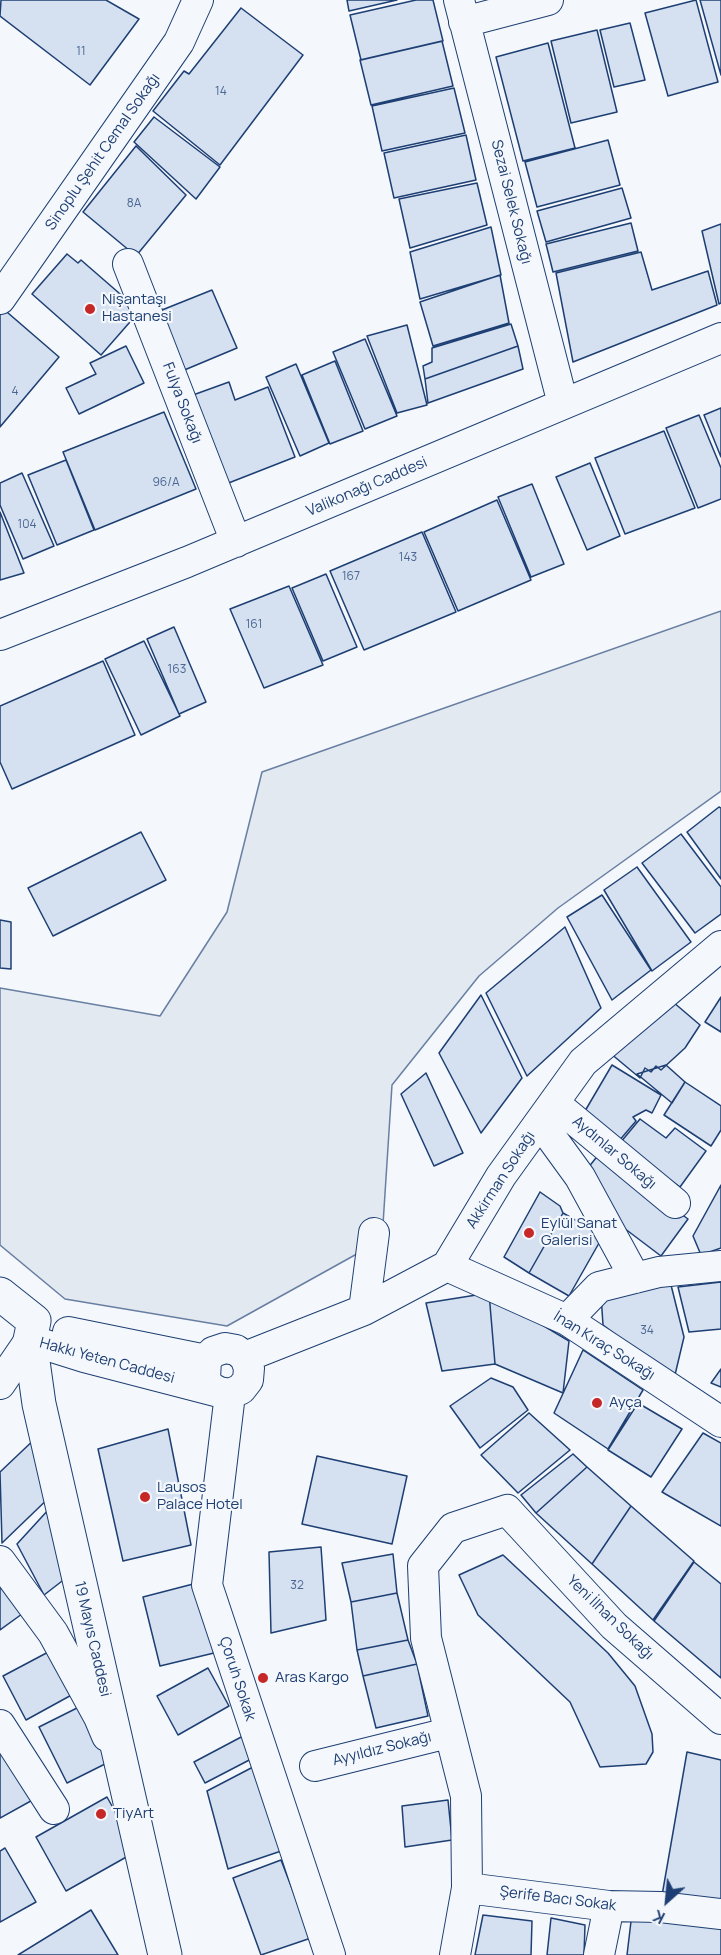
<!DOCTYPE html>
<html>
<head>
<meta charset="utf-8">
<style>
	body { margin:0 }
	#map { position:relative; width:721px; height:1955px; overflow:hidden; background:#f4f7fb; font-family:Manrope,sans-serif }
	canvas { display:block }
	.north { position:absolute; left:637px; top:1871px; width:60px; height:60px; -webkit-text-stroke:4px #f4f7fb; paint-order:stroke; rotate:207deg; font-size:16px; font-weight:700; line-height:24px; text-align:center; color:#1d3f73 }
	.north::after { content:''; display:block; margin:auto; width:21px; height:27px; background:#1d3f73; clip-path:polygon(50% 0,100% 100%,50% 72%,0 100%) }
</style>
</head>
<body>
<div id="map">
<canvas width="721" height="1955"></canvas>
<div class="north">K</div>
</div>
<script>
const ctx = document.querySelector('canvas').getContext('2d');
ctx.lineJoin = 'round';
function fill(path, color) { ctx.fillStyle = color; ctx.fill(path, 'evenodd'); }
const toPath = rows => new Path2D(rows.map(r => 'M' + r).join(''));
function stroke(path, color, width, dash) { ctx.strokeStyle = color; ctx.lineWidth = width; ctx.lineCap = dash ? 'butt' : 'round'; ctx.setLineDash(dash || []); ctx.stroke(path); }
function label(font, color, halo, rows, align = 'center') {
  ctx.font = font + ' Manrope,sans-serif'; ctx.lineWidth = 4.5; ctx.setLineDash([]); ctx.textBaseline = 'middle'; ctx.strokeStyle = halo; ctx.fillStyle = color; for (const [text, x, y, turn = 0] of rows) {
    ctx.save(); ctx.translate(x, y); ctx.rotate((+turn || 0) * Math.PI / 180); ctx.textAlign = isNaN(turn) ? turn : align; if (halo) ctx.strokeText(text, 0, 0); ctx.fillText(text, 0, 0); ctx.restore();
  }
}
const green = toPath([
	[721,611,721,791,558,908,479,976,392,1085,382,1240,227,1326,65,1299,0,1245,0,988,160,1016,227,912,262,772,721,611]
]);
const building = toPath([
	[1,0,106,0,139,19,90,85,0,16,1,0],
	[347,0,397,0,349,11,347,0],
	[416,0,433,0,443,41,361,60,350,15,416,0],
	[696,0,718,82,668,96,645,13,696,0],
	[700,0,721,0,721,75,700,0],
	[241,8,303,55,220,165,153,111,184,71,189,74,241,8],
	[630,23,645,80,614,87,600,30,630,23],
	[597,30,617,112,571,123,551,41,597,30],
	[442,41,453,86,371,105,360,60,442,41],
	[548,43,575,148,523,161,496,57,548,43],
	[454,88,465,133,382,151,372,106,454,88],
	[154,117,220,167,196,199,134,142,154,117],
	[466,135,476,180,394,198,384,153,466,135],
	[608,140,620,185,537,207,525,162,608,140],
	[136,146,186,195,136,256,83,212,136,146],
	[477,183,487,225,410,248,399,199,477,183],
	[622,188,631,218,546,242,537,211,622,188],
	[631,223,638,251,553,272,546,244,631,223],
	[721,224,721,303,719,304,702,231,721,224],
	[491,227,501,275,420,299,410,252,491,227],
	[641,252,652,290,708,271,717,305,573,362,556,273,641,252],
	[67,254,78,263,81,260,127,300,124,303,137,314,101,355,32,294,67,254],
	[500,275,509,323,433,346,420,302,500,275],
	[212,290,237,348,182,371,157,312,212,290],
	[0,306,59,357,0,427,0,306],
	[511,324,518,346,425,379,423,366,432,362,432,348,511,324],
	[407,325,427,405,397,413,367,336,407,325],
	[365,339,397,416,365,429,333,352,365,339],
	[126,346,144,383,79,414,66,388,96,374,90,363,126,346],
	[518,346,523,369,428,403,425,379,518,346],
	[335,361,363,431,330,444,302,375,335,361],
	[296,364,329,443,300,456,266,377,296,364],
	[229,382,235,400,268,387,295,457,226,484,193,395,229,382],
	[721,408,721,457,704,415,721,408],
	[164,412,196,489,95,530,63,452,164,412],
	[699,415,721,468,721,499,698,508,666,428,699,415],
	[664,431,695,508,625,534,595,458,664,431],
	[66,460,94,530,57,545,28,475,66,460],
	[590,463,620,536,587,550,556,477,590,463],
	[22,473,54,546,23,559,0,505,0,483,22,473],
	[532,484,564,564,531,577,498,497,532,484],
	[497,500,531,580,458,611,424,532,497,500],
	[0,512,24,573,0,580,0,512],
	[422,532,456,612,364,650,330,571,422,532],
	[326,574,357,647,323,661,292,588,326,574],
	[289,586,323,665,264,688,230,609,289,586],
	[174,627,206,702,179,714,147,639,174,627],
	[144,641,180,716,141,735,105,659,144,641],
	[103,661,135,735,12,789,0,762,0,706,103,661],
	[719,807,721,808,721,879,687,832,719,807],
	[141,832,166,880,53,936,28,888,141,832],
	[681,834,721,887,721,914,695,933,642,863,681,834],
	[637,867,691,942,652,971,604,890,637,867],
	[602,895,651,970,612,1000,567,917,602,895],
	[0,920,11,922,11,969,0,968,0,920],
	[565,927,601,1008,527,1076,486,993,565,927],
	[481,995,522,1078,481,1133,439,1053,481,995],
	[666,996,700,1025,685,1048,661,1070,656,1066,651,1072,645,1068,640,1078,610,1053,666,996],
	[721,997,721,1032,705,1022,721,997],
	[612,1065,661,1095,652,1113,646,1110,633,1117,636,1121,618,1142,585,1111,612,1065],
	[666,1065,685,1082,672,1103,637,1074,666,1065],
	[426,1073,463,1153,434,1166,401,1094,426,1073],
	[685,1082,721,1106,721,1130,711,1146,664,1115,685,1082],
	[640,1119,666,1138,675,1128,706,1151,680,1187,620,1143,640,1119],
	[599,1154,688,1219,661,1256,620,1225,588,1168,599,1154],
	[721,1185,721,1248,701,1255,693,1236,721,1185],
	[540,1192,560,1206,563,1213,529,1273,504,1257,540,1192],
	[563,1213,603,1236,569,1296,529,1273,563,1213],
	[721,1282,721,1329,689,1332,678,1287,721,1282],
	[671,1285,684,1337,674,1379,603,1325,601,1295,671,1285],
	[489,1293,495,1364,442,1371,426,1303,489,1293],
	[489,1293,569,1341,563,1393,495,1364,489,1293],
	[583,1350,643,1390,608,1449,554,1413,583,1350],
	[721,1369,721,1387,711,1383,721,1369],
	[491,1378,513,1387,528,1410,480,1448,450,1406,491,1378],
	[638,1403,682,1429,651,1477,608,1450,638,1403],
	[529,1413,570,1450,518,1493,481,1455,529,1413],
	[168,1429,191,1545,123,1561,98,1449,168,1429],
	[703,1433,721,1443,721,1526,662,1492,703,1433],
	[39,1435,56,1491,2,1543,0,1472,39,1435],
	[573,1454,587,1467,536,1513,521,1495,573,1454],
	[317,1456,407,1476,392,1544,302,1524,317,1456],
	[587,1467,631,1506,592,1564,536,1513,587,1467],
	[631,1506,694,1561,653,1620,592,1564,631,1506],
	[50,1508,66,1578,44,1595,17,1544,50,1508],
	[321,1547,326,1620,271,1633,269,1552,321,1547],
	[393,1554,397,1593,351,1602,342,1563,393,1554],
	[503,1555,608,1653,635,1686,652,1734,653,1752,646,1764,600,1767,570,1702,478,1615,459,1575,503,1555],
	[694,1562,721,1584,721,1678,654,1621,694,1562],
	[197,1583,214,1653,160,1666,143,1597,197,1583],
	[0,1586,22,1614,0,1630,0,1586],
	[397,1593,408,1640,357,1650,351,1602,397,1593],
	[408,1640,417,1664,363,1676,357,1650,408,1640],
	[54,1649,77,1692,26,1720,3,1676,54,1649],
	[417,1664,428,1716,376,1728,363,1676,417,1664],
	[208,1668,229,1706,178,1735,157,1696,208,1668],
	[83,1705,111,1761,67,1783,39,1727,83,1705],
	[245,1735,257,1756,205,1783,194,1762,245,1735],
	[0,1749,38,1797,0,1818,0,1749],
	[687,1752,721,1760,721,1914,660,1907,687,1752],
	[255,1766,290,1848,228,1869,207,1791,255,1766],
	[107,1797,137,1851,66,1891,36,1837,107,1797],
	[448,1800,452,1840,405,1847,402,1806,448,1800],
	[5,1848,36,1902,0,1922,0,1851,5,1848],
	[281,1860,311,1938,261,1955,233,1878,281,1860],
	[91,1910,118,1955,18,1955,91,1910],
	[632,1913,721,1924,721,1955,627,1955,632,1913],
	[483,1915,532,1921,531,1955,475,1955,483,1915],
	[551,1918,585,1925,584,1955,547,1955,551,1918]
]);
const minor = toPath([
	[459,0,563,404],
	[464,22,548,0],
	[128,264,236,542],
	[0,299,179,42,198,0],
	[0,635,187,562,721,338],
	[554,1103,675,1203],
	[540,1122,580,1177,635,1278],
	[447,1266,567,1320,721,1422],
	[364,1310,374,1233],
	[567,1320,599,1287,659,1272,721,1266],
	[68,1332,206,1360],
	[245,1357,364,1310,447,1266,501,1176,583,1062,721,946],
	[0,1384,30,1340,84,1357,219,1392,230,1394,241,1389,248,1380,249,1368,245,1357,236,1350,225,1348,213,1352,206,1360,205,1379,210,1387,219,1392],
	[230,1394,207,1585,330,1955],
	[0,1561,53,1633,99,1717,107,1736],
	[0,1725,54,1809],
	[315,1766,448,1733],
	[467,1888,609,1906,660,1907,721,1914],
	[455,1955,467,1888,466,1796,426,1638,423,1566,453,1528,507,1510,614,1626,721,1719],
	[599,1955,609,1906]
]);
const major = toPath([
	[0,1294,34,1321,30,1340,39,1404,165,1955]
]);
const markers = [
	[90,309,6,"#c62828"],
	[529,1233,6,"#c62828"],
	[597,1403,6,"#c62828"],
	[145,1497,6,"#c62828"],
	[263,1678,6,"#c62828"],
	[101,1814,6,"#c62828"]
];
const numberNames = [
	["11",81,52],
	["14",221,92],
	["8A",134,204],
	["4",15,392],
	["96/A",166,483],
	["104",27,525],
	["143",408,558],
	["167",351,577],
	["161",254,625],
	["163",177,670],
	["34",647,1331],
	["32",297,1586]
];
const streetNames = [
	["Sinoplu Şehit Cemal Sokağı",103,152,-55],
	["Sezai Selek Sokağı",511,202,76],
	["Fulya Sokağı",182,403,69],
	["Valikonağı Caddesi",367,487,-23],
	["Aydınlar Sokağı",614,1153,40],
	["Akkirman Sokağı",501,1180,-57],
	["İnan Kıraç Sokağı",604,1346,32],
	["Hakkı Yeten Caddesi",107,1361,15],
	["Yeni İlhan Sokağı",610,1618,44],
	["19 Mayıs Caddesi",92,1639,77],
	["Çoruh Sokak",237,1679,72],
	["Ayyıldız Sokağı",382,1749,-14],
	["Şerife Bacı Sokak",558,1899,7]
];
const poiNames = [
	["Nişantaşı",102,300],
	["Hastanesi",102,317],
	["Eylül Sanat",541,1224],
	["Galerisi",541,1241],
	["Ayça",609,1403],
	["Lausos",157,1488],
	["Palace Hotel",157,1505],
	["Aras Kargo",275,1678],
	["TiyArt",113,1814]
];
fill(green, '#e3e9f0');
stroke(green, '#687fa3', 1.5);
fill(building, '#d5e0f0');
stroke(building, '#1d3f73', 1.5);
stroke(minor, '#1d3f73', 32);
stroke(major, '#1d3f73', 35);
stroke(minor, '#f4f7fb', 30);
stroke(major, '#f4f7fb', 33);
for (const [x, y, r, color] of markers) { const dot = new Path2D(); dot.arc(x, y, r, 0, 2 * Math.PI); ctx.fillStyle = color; ctx.fill(dot); stroke(dot, '#f4f7fb', 2); }
label('12px', '#4b6792', null, numberNames);
label('15px', '#1d3f73', '#f4f7fb', streetNames);
label('15px', '#1d3f73', '#f4f7fb', poiNames, 'left');
</script>
</body>
</html>
